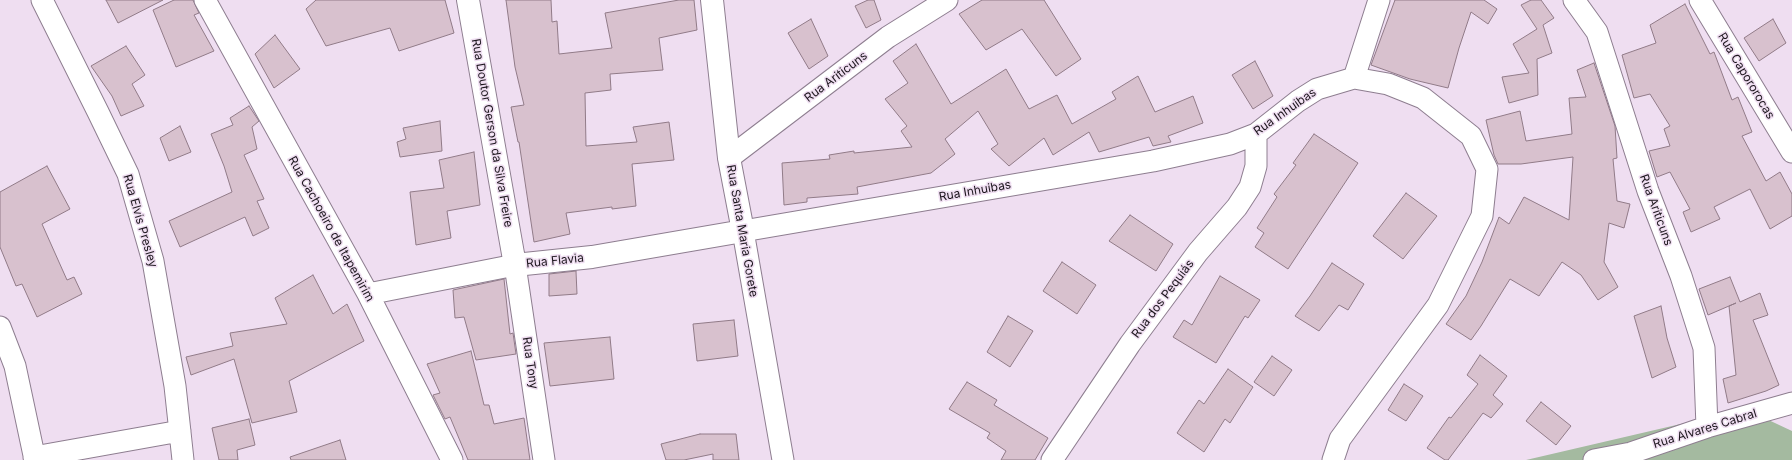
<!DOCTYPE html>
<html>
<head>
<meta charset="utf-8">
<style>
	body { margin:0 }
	canvas { display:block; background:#efdef1 }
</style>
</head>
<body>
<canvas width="1792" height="460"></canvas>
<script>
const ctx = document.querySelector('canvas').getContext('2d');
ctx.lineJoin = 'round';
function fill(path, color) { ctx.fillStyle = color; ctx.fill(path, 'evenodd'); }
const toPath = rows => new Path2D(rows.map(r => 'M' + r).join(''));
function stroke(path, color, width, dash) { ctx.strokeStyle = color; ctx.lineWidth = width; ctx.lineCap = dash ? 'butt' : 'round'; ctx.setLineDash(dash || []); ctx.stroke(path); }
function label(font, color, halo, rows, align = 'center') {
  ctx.font = font + ' Inter,sans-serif'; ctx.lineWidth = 3; ctx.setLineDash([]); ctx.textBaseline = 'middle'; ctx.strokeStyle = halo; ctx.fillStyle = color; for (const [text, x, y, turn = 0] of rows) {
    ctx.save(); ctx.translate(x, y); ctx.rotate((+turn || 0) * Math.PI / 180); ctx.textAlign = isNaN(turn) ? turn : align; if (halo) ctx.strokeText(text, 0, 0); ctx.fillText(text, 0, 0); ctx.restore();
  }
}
const forest = toPath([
	[1745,409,1792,431,1792,460,1526,460]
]);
const building = toPath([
	[106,0,163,0,118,23,106,0],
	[174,0,193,0,199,13,194,15,214,51,176,67,153,10,174,0],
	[316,0,445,0,454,33,399,51,390,28,326,46,306,9,316,0],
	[506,0,551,0,552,22,557,21,559,54,612,48,605,13,679,0,694,0,697,30,659,38,663,70,610,74,611,90,585,93,586,146,637,142,633,127,669,122,674,160,632,164,636,206,612,209,612,207,566,213,570,234,534,242,519,142,518,142,511,107,524,105,515,67,506,0],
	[868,0,874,0,881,20,866,28,855,6,868,0],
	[982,0,1044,0,1081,59,1056,76,1022,29,986,50,959,14,982,0],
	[1395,0,1484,0,1497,9,1488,24,1471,12,1459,48,1448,88,1410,79,1371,65,1395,0],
	[1531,0,1541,0,1554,18,1543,25,1552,53,1537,59,1538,95,1509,103,1502,77,1529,73,1513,44,1537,29,1521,5,1531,0],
	[1685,4,1710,54,1714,52,1732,100,1738,97,1752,132,1742,136,1766,181,1780,172,1792,194,1792,216,1770,229,1750,189,1714,207,1720,219,1691,232,1683,212,1690,209,1670,172,1657,177,1649,151,1670,146,1664,129,1670,126,1650,94,1634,98,1622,55,1656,43,1650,25,1685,4],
	[811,19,828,56,809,69,788,33,811,19],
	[1773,19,1786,43,1759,61,1744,38,1773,19],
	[275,35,300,69,274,88,255,54,275,35],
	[916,44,951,104,1006,69,1029,109,1057,95,1072,124,1116,99,1112,92,1138,76,1155,112,1193,96,1203,123,1168,136,1171,142,1153,146,1149,137,1099,152,1089,132,1053,155,1044,138,1009,166,991,149,998,144,978,111,945,139,955,154,931,173,857,187,858,194,807,198,807,202,784,205,782,163,830,159,829,155,854,151,854,153,912,147,901,131,907,126,885,99,908,83,893,61,916,44],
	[126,46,145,75,132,84,144,106,121,116,112,96,91,66,126,46],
	[1255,61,1273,96,1253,109,1232,75,1255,61],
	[1594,63,1615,126,1617,158,1613,159,1617,201,1630,204,1624,228,1609,223,1604,262,1618,287,1598,300,1581,275,1562,262,1539,296,1510,279,1481,326,1471,340,1446,324,1466,296,1482,262,1499,217,1509,224,1524,197,1569,220,1573,157,1521,164,1498,164,1494,155,1486,120,1520,111,1526,141,1572,134,1569,98,1586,97,1577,70,1594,63],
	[249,106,259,121,252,127,257,149,244,155,264,199,257,201,269,228,253,236,245,217,180,247,169,221,232,192,224,166,211,134,233,125,230,118,249,106],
	[440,121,442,151,400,157,397,142,406,139,403,128,440,121],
	[180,126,191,152,169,161,160,138,180,126],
	[1314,134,1358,163,1288,269,1255,247,1264,233,1257,228,1277,197,1274,194,1296,165,1293,163,1314,134],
	[474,152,480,205,447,211,451,238,416,245,410,192,444,188,439,160,474,152],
	[47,166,70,209,42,224,67,280,74,277,82,294,37,317,22,284,16,286,0,247,0,192,47,166],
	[1406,193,1437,216,1403,259,1373,236,1406,193],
	[1130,215,1173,244,1156,271,1109,241,1130,215],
	[1062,262,1096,285,1077,314,1043,291,1062,262],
	[1332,263,1364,284,1348,310,1339,305,1319,331,1295,316,1310,296,1332,263],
	[576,271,577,294,549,296,549,274,576,271],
	[313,275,333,314,347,304,364,341,289,381,297,412,252,423,234,359,191,375,186,357,233,346,230,333,287,324,275,298,313,275],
	[1220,276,1260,300,1248,318,1245,316,1216,363,1173,337,1184,320,1192,325,1220,276],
	[1730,277,1740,302,1760,293,1768,315,1753,320,1779,385,1766,391,1728,403,1723,379,1736,375,1729,306,1736,303,1708,315,1699,289,1730,277],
	[504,279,510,334,513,333,516,354,476,360,464,317,455,318,453,290,504,279],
	[1661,306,1667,338,1676,367,1652,378,1634,316,1661,306],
	[1008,316,1033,331,1010,367,987,352,1008,316],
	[734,320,738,356,697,361,693,324,734,320],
	[610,337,614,379,550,386,544,343,610,337],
	[471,351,484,405,489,405,494,424,524,418,530,460,468,460,450,417,445,419,433,395,440,393,427,364,471,351],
	[1480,355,1507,376,1493,395,1503,404,1491,418,1483,413,1448,460,1445,460,1427,448,1449,417,1451,418,1478,384,1467,375,1480,355],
	[1272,356,1292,370,1274,396,1254,382,1272,356],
	[1228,369,1253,387,1230,423,1225,419,1204,452,1177,433,1199,400,1204,404,1228,369],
	[967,382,997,400,994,405,1048,438,1035,460,1001,460,1006,451,987,438,990,433,949,409,967,382],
	[1404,384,1423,396,1406,421,1388,410,1404,384],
	[1541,402,1571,426,1556,445,1526,421,1541,402],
	[249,419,255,445,237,450,238,460,219,460,212,428,249,419],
	[700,434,736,434,739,460,713,460,713,454,684,460,666,460,661,444,700,434],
	[340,440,346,460,291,460,290,457,340,440]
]);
const street = toPath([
	[42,0,98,112,128,174,153,261,175,386,183,460],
	[205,0,368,294,452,460],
	[1574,0,1597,32,1648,191,1681,276,1704,348,1707,427],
	[1700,0,1792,152],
	[1354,78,1379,0],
	[729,158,888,37,947,0],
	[368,294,515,265,544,460],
	[0,327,15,366,35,460],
	[34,457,180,431],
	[783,460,743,231,1153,161,1230,144,1256,134,1298,101,1317,89,1354,78,1388,84,1423,98,1471,136,1487,169,1482,216,1438,305,1340,439,1333,460],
	[1052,460,1130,344,1198,252,1237,207,1250,187,1256,166,1256,134],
	[1594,460,1631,453,1707,427,1792,403]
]);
const secondary = toPath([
	[468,0,515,265,592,257,743,231,729,158,712,0]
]);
const streetNames = [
	["Rua Capororocas",1746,76,59],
	["Rua Ariticuns",836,77,-37],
	["Rua Inhuibas",1285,112,-35],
	["Rua Doutor Gerson da Silva Freire",492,133,80],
	["Rua Inhuibas",975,191,-10],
	["Rua Ariticuns",1656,210,70],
	["Rua Elvis Presley",140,221,74],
	["Rua Cachoeiro de Itapemirim",331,229,61],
	["Rua Santa Maria Gorete",742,231,80],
	["Rua Flavia",555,261,-6],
	["Rua dos Pequiás",1163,299,-53],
	["Rua Tony",530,363,82],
	["Rua Alvares Cabral",1705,429,-17]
];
fill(forest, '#a4baa0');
fill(building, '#d8c1ce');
stroke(building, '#917b88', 1);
stroke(street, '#8e7e90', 23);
stroke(secondary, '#8e7e90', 24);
stroke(street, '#fff', 21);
stroke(secondary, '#fff', 22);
label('12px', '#1c161d', '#efdef1', streetNames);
</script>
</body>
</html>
